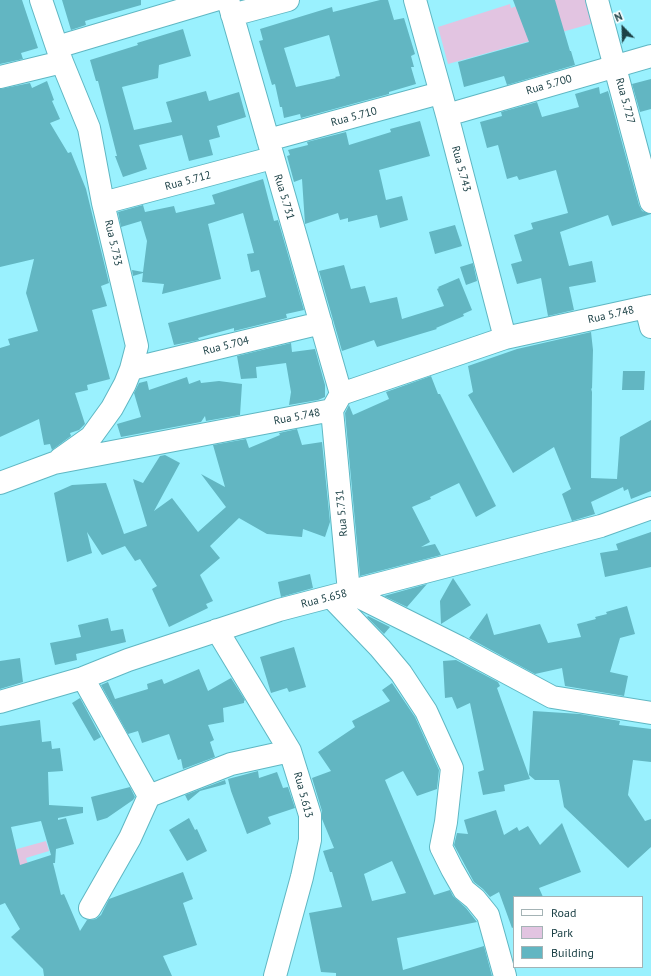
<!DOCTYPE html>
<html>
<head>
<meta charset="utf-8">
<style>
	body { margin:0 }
	#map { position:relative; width:651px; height:976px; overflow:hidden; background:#9af1fe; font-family:"PT Sans",sans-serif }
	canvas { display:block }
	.legend { position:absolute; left:513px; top:896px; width:130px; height:72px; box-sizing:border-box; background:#fff; border:1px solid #a4b3b5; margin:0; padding:5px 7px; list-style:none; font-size:12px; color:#1c4146 }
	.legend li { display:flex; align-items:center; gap:8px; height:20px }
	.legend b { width:20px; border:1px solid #a4b3b5 }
	.north { position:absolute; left:603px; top:8px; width:40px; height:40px; -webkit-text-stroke:3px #fff; paint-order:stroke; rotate:337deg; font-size:11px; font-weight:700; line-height:16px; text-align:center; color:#1c4146 }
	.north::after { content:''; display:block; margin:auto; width:14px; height:18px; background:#1c4146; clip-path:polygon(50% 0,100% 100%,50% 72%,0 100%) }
</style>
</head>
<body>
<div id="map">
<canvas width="651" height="976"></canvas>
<ul class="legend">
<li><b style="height:5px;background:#fff"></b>Road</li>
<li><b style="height:11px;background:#e2c4e1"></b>Park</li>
<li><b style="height:11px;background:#62b6c2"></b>Building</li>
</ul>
<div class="north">N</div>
</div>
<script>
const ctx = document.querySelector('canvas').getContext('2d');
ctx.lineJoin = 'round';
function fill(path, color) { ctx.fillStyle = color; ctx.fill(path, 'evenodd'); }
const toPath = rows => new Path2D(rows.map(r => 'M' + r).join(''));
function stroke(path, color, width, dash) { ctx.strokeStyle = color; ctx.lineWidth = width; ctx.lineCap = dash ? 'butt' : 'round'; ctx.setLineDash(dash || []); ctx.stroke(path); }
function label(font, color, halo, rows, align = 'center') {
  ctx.font = font + ' "PT Sans",sans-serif'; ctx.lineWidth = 3.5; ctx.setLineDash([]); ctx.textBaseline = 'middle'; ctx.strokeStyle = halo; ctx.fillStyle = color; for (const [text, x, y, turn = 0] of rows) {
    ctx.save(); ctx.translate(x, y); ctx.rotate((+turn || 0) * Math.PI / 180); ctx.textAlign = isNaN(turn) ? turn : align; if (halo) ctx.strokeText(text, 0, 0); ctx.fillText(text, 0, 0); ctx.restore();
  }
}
const green = toPath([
	[536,0,588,0,594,23,448,64,438,27,510,4,511,8],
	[46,841,49,851,26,858,36,892,6,852]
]);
const building = toPath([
	[0,0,22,0,38,48,21,53,23,59,0,64],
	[62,0,141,0,141,5,85,21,86,25,71,30],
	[380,0,388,0,394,20,404,18,415,54,411,56,414,67,411,67,416,84,389,92,389,94,301,118,300,114,284,118,282,107,280,107,275,84,272,85,259,41,263,40,260,29,332,7,333,12],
	[329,35,340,76,335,77,336,78,296,87,284,48],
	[513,0,555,0,570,51,571,51,575,65,507,85,504,76,464,87,458,62,529,42],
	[183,29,191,56,159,65,158,78,122,87,134,130,172,122,166,102,206,91,209,101,239,92,246,117,217,126,220,137,209,140,213,155,189,161,182,135,139,145,147,169,123,177,115,156,117,156,98,81,96,81,90,60,138,45,137,43],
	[651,79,651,109,640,112,632,84],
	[47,81,54,100,52,101,60,119,50,123,68,153,71,152,86,189,109,283,101,286,107,306,92,310,110,379,87,385,88,390,75,393,85,424,79,430,70,433,71,436,52,450,50,444,44,445,39,419,0,437,0,348,10,345,8,339,38,331,26,293,34,259,0,267,0,89,30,83,32,88],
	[599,87,600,94,608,91,639,205,642,211,651,214,612,226,608,215,560,232,569,266,592,261,596,282,569,287,574,310,548,316,541,278,517,284,511,264,522,261,514,235,533,229,531,223,568,213,556,170,519,180,517,176,507,179,498,145,487,148,480,122,502,116,501,112,537,102,542,117,579,107,575,94],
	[420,121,430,156,379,170,386,200,402,196,408,220,380,228,377,215,348,222,348,218,340,220,338,213,305,224,302,179,294,182,287,156,290,155,288,150,308,145,307,142,346,132,349,145,391,132,390,129],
	[263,179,274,221,278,220,304,310,286,314,287,318,234,331,234,328,198,338,199,340,174,345,168,323,266,297,259,270,251,272,247,254,254,253,243,213,208,224,221,279,162,294,164,284,142,282,143,273,133,276,132,270,143,272,147,241,141,221,121,227,118,212,143,205,145,212,174,206,176,213,215,204,212,195],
	[455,225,462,246,435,254,429,232],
	[473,263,477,281,466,285,460,267],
	[344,265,351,289,365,286,370,303,397,297,402,319,444,306,437,289,439,288,438,287,459,278,472,310,463,314,464,316,436,328,437,329,377,347,374,340,342,351,319,271],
	[591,332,593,350,592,389,591,388,592,392,591,478,617,479,620,437,651,420,651,491,631,499,628,489,624,491,623,487,591,502,595,514,572,521,562,494,571,489,554,447,513,473,468,395,473,392,468,366,517,349],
	[291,343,292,352,315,349,325,385,325,397,318,400,289,405,291,392,286,363,256,367,257,378,241,379,237,356],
	[623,371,645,371,644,390,622,390],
	[431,376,438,394,440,394,496,506,476,517,459,483,430,497,431,499,412,507,430,542,421,547,435,544,441,555,360,576,345,413,349,405,353,415,389,399,386,392],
	[187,377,189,384,200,380,201,383,219,381,242,384,240,415,206,421,205,416,201,422,121,437,117,424,141,417,134,393,139,383,147,381,149,390],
	[297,429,302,445,322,442,330,522,325,537,303,529,302,537,267,534,239,518,210,546,220,558,200,575,213,601,206,604,208,608,169,627,152,589,157,586,140,559,135,561,125,546,102,555,87,532,92,553,67,562,54,493,72,485,106,483,124,534,147,526,133,479,143,483,160,456,165,455,180,463,154,511,172,498,198,532,226,507,201,474,225,487,213,445,246,439,249,448,280,435,279,433],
	[651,532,651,567,605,577,600,553,618,550,616,544],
	[310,574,313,588,281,597,278,582],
	[453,578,471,605,441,624,440,601],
	[427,584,407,607,384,596],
	[627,606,635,634,620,638,610,672,628,676,624,696,565,686,562,668,535,674,469,638,487,613,494,635,540,624,548,643,581,637,577,624,596,619,595,617,607,614,606,612],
	[368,616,390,627,384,634,367,617],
	[108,618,111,631,123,629,126,642,76,654,77,660,55,665,50,643,81,637,78,625],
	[294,647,306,687,289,692,287,688,271,693,260,657],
	[20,658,23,682,0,689,0,661],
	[456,660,498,682,500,686,497,688,530,779,504,785,505,791,483,795,478,772,484,770,470,703,457,709,452,697,445,698,443,661],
	[199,669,208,691,231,678,245,700,244,701,244,703,223,708,224,722,208,725,214,740,210,742,215,757,183,769,181,759,178,760,169,734,142,743,138,731,128,734,101,685,108,682,115,699,148,689,147,684,162,679,164,684],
	[392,683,415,717,439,770,437,789,417,796,403,771,385,780,434,895,450,890,453,896,466,908,477,922,397,938,403,970,484,946,492,976,336,976,336,973,321,972,309,913,342,907,332,872,330,872,323,851,334,848,322,819,322,811,312,778,331,771,318,752,355,727,352,721,390,701,382,690],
	[392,861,406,893,372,901,364,874],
	[80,698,101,737,94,741,72,703],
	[533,711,580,714,620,721,619,725,651,729,651,762,633,760,628,795,645,821,651,819,651,847,628,868,564,807,559,780,535,780,529,775],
	[40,720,42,742,51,741,52,749,60,748,63,771,48,772,49,805,83,807,83,813,58,818,58,820,66,818,74,844,56,849,55,863,53,863,61,895,64,894,80,931,87,920,90,920,96,919,101,915,109,899,183,872,193,899,183,903,197,945,163,956,172,976,44,976,43,969,11,937,20,929,5,903,0,905,0,726],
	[41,821,51,855,20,865,11,827],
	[258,771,259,778,277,772,283,788,288,787,295,808,268,817,271,824,247,834,231,791,228,779],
	[225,780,226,784,200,791,188,801,185,795],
	[130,787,135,797,133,800,107,818,97,821,91,797],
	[496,810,504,835,517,827,519,831,528,826,540,845,562,823,581,872,539,888,543,897,514,897,514,927,512,928,499,892,490,897,483,889,474,882,454,845,457,833,468,834,464,820],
	[189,818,195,830,197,829,207,851,187,861,169,830]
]);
const minor = toPath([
	[41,0,62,62,89,128,103,203,137,346,131,369,125,384,112,408,91,437,60,459],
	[228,0,341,394],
	[415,0,447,115,505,338],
	[597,0,651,202],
	[232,15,288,0],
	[57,47,215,0],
	[0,77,62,62],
	[447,115,651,56],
	[268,140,440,93],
	[103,203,272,158],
	[646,307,651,327],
	[131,369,321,323],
	[332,410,349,592,459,647,552,697,651,713],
	[0,483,54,463,332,410,341,394,505,338,651,306],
	[331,597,380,648,401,673,426,711,452,768,446,822,441,847,452,869,464,890,475,899,488,915,505,976],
	[217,630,290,751,310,815,310,840,302,877,275,976],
	[83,678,149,796],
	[0,702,83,678,128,660,279,610,601,526,651,508],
	[90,908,130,838,149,796,231,764,290,751]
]);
const streetNames = [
	["Rua 5.700",549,85,-16],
	["Rua 5.727",625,101,75],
	["Rua 5.710",354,117,-15],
	["Rua 5.743",461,169,75],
	["Rua 5.712",188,181,-15],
	["Rua 5.731",284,197,73],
	["Rua 5.733",113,243,77],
	["Rua 5.748",611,315,-13],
	["Rua 5.704",226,346,-14],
	["Rua 5.748",297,417,-11],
	["Rua 5.731",342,513,-95],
	["Rua 5.658",324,599,-14],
	["Rua 5.613",303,795,75]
];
fill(green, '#e2c4e1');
fill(building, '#62b6c2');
stroke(minor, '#5fb7c3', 24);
stroke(minor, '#fff', 22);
label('11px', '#1c4146', '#fff', streetNames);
</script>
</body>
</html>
